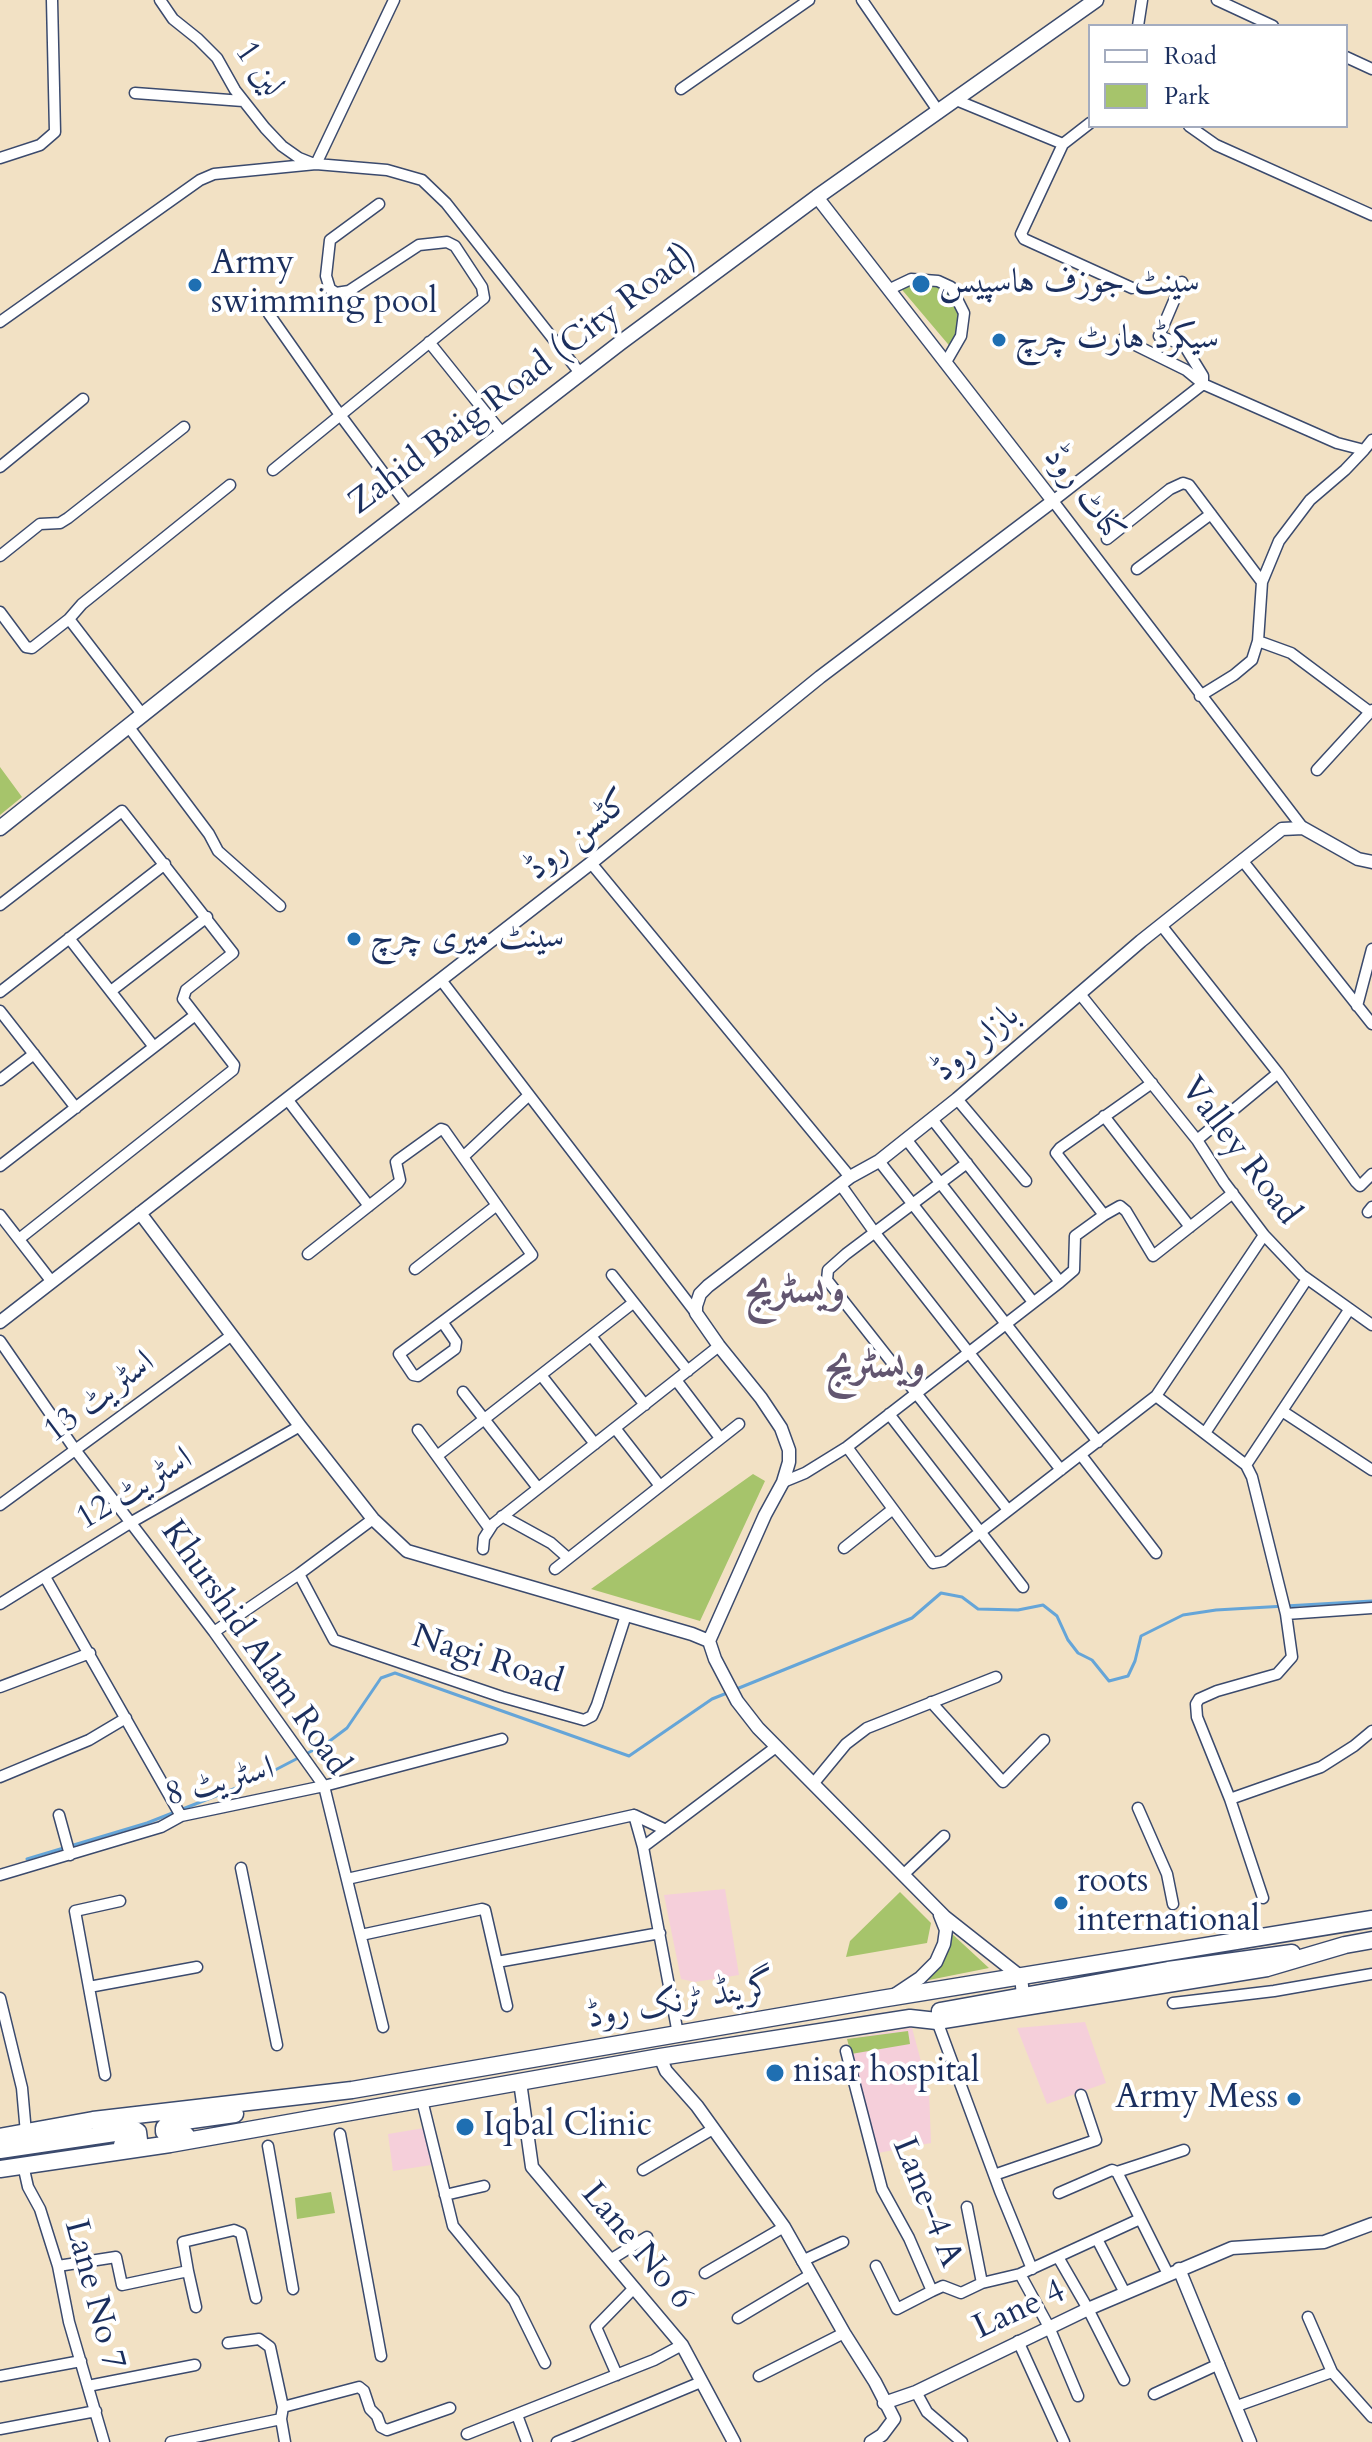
<!DOCTYPE html>
<html>
<head>
<meta charset="utf-8">
<style>
	body { margin:0 }
	#map { position:relative; width:1372px; height:2442px; overflow:hidden; background:#f2e1c4; font-family:Cardo,serif }
	canvas { display:block }
	.legend { position:absolute; left:1088px; top:24px; width:260px; height:104px; box-sizing:border-box; background:#fff; border:2px solid #a4acbf; margin:0; padding:10px 14px; list-style:none; font-size:24px; color:#1b2f5e }
	.legend li { display:flex; align-items:center; gap:16px; height:40px }
	.legend b { width:40px; border:2px solid #a4acbf }
</style>
</head>
<body>
<div id="map">
<canvas width="1372" height="2442"></canvas>
<ul class="legend">
<li><b style="height:10px;background:#fff"></b>Road</li>
<li><b style="height:22px;background:#a6c46b"></b>Park</li>
</ul>
</div>
<script>
const ctx = document.querySelector('canvas').getContext('2d');
ctx.lineJoin = 'round';
function fill(path, color) { ctx.fillStyle = color; ctx.fill(path, 'evenodd'); }
const toPath = rows => new Path2D(rows.map(r => 'M' + r).join(''));
function stroke(path, color, width, dash) { ctx.strokeStyle = color; ctx.lineWidth = width; ctx.lineCap = dash ? 'butt' : 'round'; ctx.setLineDash(dash || []); ctx.stroke(path); }
function label(font, color, halo, rows, align = 'center') {
  ctx.font = font + ' Cardo,Amiri,serif'; ctx.lineWidth = 8; ctx.setLineDash([]); ctx.textBaseline = 'middle'; ctx.strokeStyle = halo; ctx.fillStyle = color; for (const [text, x, y, turn = 0] of rows) {
    ctx.save(); ctx.translate(x, y); ctx.rotate((+turn || 0) * Math.PI / 180); ctx.textAlign = isNaN(turn) ? turn : align; if (halo) ctx.strokeText(text, 0, 0); ctx.fillText(text, 0, 0); ctx.restore();
  }
}
const built = toPath([
	[725,1889,739,1975,695,1982,681,1979,664,1895],
	[1085,2022,1106,2083,1047,2104,1017,2028],
	[912,2028,929,2091,931,2143,878,2153,847,2039],
	[424,2128,431,2165,393,2171,388,2134]
]);
const green = toPath([
	[911,279,951,287,964,313,953,350,898,285],
	[0,767,22,797,0,815],
	[753,1474,765,1481,700,1621,591,1589],
	[900,1892,931,1923,927,1943,846,1957,850,1941],
	[950,1932,989,1968,924,1981],
	[908,2031,910,2044,851,2054,847,2039],
	[331,2192,335,2213,297,2219,295,2198]
]);
const stream = toPath([
	[734,1690,912,1618,941,1593,962,1597,978,1609,1018,1610,1043,1605,1057,1616,1068,1640,1078,1653,1092,1660,1109,1681,1128,1676,1135,1661,1141,1636,1183,1615,1216,1610,1372,1601],
	[27,1859,147,1823,254,1781,327,1743,347,1728,381,1678,395,1673,629,1756,712,1699,727,1693]
]);
const minor = toPath([
	[160,0,173,19,198,39,217,58,235,90,265,128,282,146,299,158,314,164],
	[862,0,939,112],
	[1217,0,1273,26],
	[1138,26,1142,0],
	[1346,57,1372,69],
	[681,89,809,0],
	[135,93,243,101],
	[956,100,1063,144,1090,123],
	[1189,126,1216,145,1372,215],
	[1063,144,1021,234,1024,239,1132,288],
	[0,158,40,145,55,132,52,0],
	[316,164,394,0],
	[1182,282,1159,336,1184,345,1203,376,1203,384],
	[890,289,911,279,938,281,951,287,964,313,961,336,946,362],
	[269,314,335,408,408,506],
	[0,322,200,180,214,174,316,164,387,170,422,180,446,203,580,373],
	[1123,339,1186,370,1203,384],
	[429,342,502,433],
	[0,467,83,399],
	[273,470,484,298,482,287,455,246,447,242,419,245,349,291,336,293,330,289,326,276,330,240,379,204],
	[1107,539,1170,489,1183,483,1189,485,1262,582],
	[0,556,40,524,60,523,68,518,184,427],
	[1137,569,1211,514],
	[0,612,26,647,32,648,69,619,82,604,230,485],
	[69,619,142,714],
	[1258,641,1291,653,1370,712],
	[1200,696,1234,675,1252,660,1258,641,1262,582,1279,541,1310,500,1345,470,1364,450],
	[128,726,209,834,218,851,280,906],
	[1317,770,1372,710],
	[1303,828,1053,501,1203,384,1337,443,1364,450,1372,440],
	[1242,860,1372,1024],
	[591,863,850,1177],
	[0,905,122,811,233,953,186,990,183,999,234,1065,233,1070,19,1239],
	[1161,925,1278,1073,1356,1182,1360,1186,1372,1174],
	[69,938,154,1047],
	[441,980,696,1313],
	[111,991,207,917],
	[0,992,165,864],
	[1080,994,1197,1140,1224,1182,1264,1235,1302,1275,1372,1325],
	[1357,1006,1372,949],
	[0,1011,76,1108],
	[0,1080,34,1054],
	[287,1099,369,1206],
	[957,1099,1026,1181],
	[1104,1116,1190,1227],
	[932,1119,1060,1282],
	[906,1139,1033,1302],
	[1197,1140,1278,1073],
	[463,1157,529,1095],
	[879,1161,1098,1442],
	[967,1163,846,1254,828,1270,827,1280,1008,1510],
	[0,1166,194,1016],
	[840,1184,875,1233,1061,1470],
	[1368,1212,1372,1207],
	[0,1215,52,1282],
	[1104,1215,1056,1153,1060,1148,1152,1083],
	[308,1254,398,1183,400,1180,396,1162,398,1160,441,1129,444,1130,532,1255,399,1354,413,1375,418,1376,455,1349,456,1342,443,1323],
	[415,1269,497,1205],
	[612,1275,688,1371],
	[591,1336,645,1405],
	[0,1341,76,1451,214,1632,324,1786,383,2027],
	[541,1375,595,1444],
	[676,1380,720,1438],
	[463,1392,538,1488],
	[1156,1396,1246,1465,1252,1477,1286,1614,1292,1657,1277,1674,1217,1691,1199,1699,1196,1704,1197,1717,1230,1799,1263,1898],
	[1282,1411,1372,1470],
	[889,1414,1023,1587],
	[615,1428,660,1486],
	[418,1430,489,1528],
	[1205,1433,1307,1279],
	[847,1447,933,1563,943,1561,1156,1396,1264,1235],
	[1081,1455,1156,1553],
	[437,1456,633,1303],
	[1246,1465,1349,1310],
	[783,1482,805,1473,847,1447,1060,1282,1074,1270,1075,1236,1104,1215,1120,1206,1126,1211,1153,1256,1233,1193],
	[0,1505,232,1335],
	[502,1516,551,1543,568,1558],
	[844,1548,893,1509],
	[483,1549,484,1538,493,1524,719,1346],
	[555,1569,739,1424],
	[299,1574,334,1640,502,1697,584,1720,592,1716,597,1705,626,1615],
	[45,1577,181,1816],
	[0,1604,130,1523,300,1426],
	[1286,1614,1372,1608],
	[214,1632,299,1574,373,1519],
	[0,1687,90,1653],
	[931,1702,1003,1782,1044,1740],
	[0,1777,89,1740,126,1718],
	[813,1784,846,1744,867,1728,996,1677],
	[1230,1799,1321,1767,1354,1746,1372,1731],
	[1138,1808,1167,1874,1173,1904],
	[59,1815,70,1855],
	[634,1815,643,1847,678,2034],
	[643,1847,776,1747],
	[241,1868,277,2045],
	[0,1875,161,1827,181,1816,324,1786,502,1739],
	[903,1875,944,1836],
	[347,1879,634,1815,666,1830],
	[361,1935,482,1909,485,1910,507,2006],
	[497,1962,660,1933],
	[89,1987,197,1967],
	[0,1998,22,2088,26,2133],
	[1173,2003,1274,1991,1372,1974],
	[937,2021,1000,2191,1032,2269],
	[846,2051,882,2189,909,2238,932,2291,897,2309,876,2266],
	[105,2075,75,1911,120,1901],
	[422,2100,453,2226,514,2300,545,2363],
	[340,2134,381,2356],
	[268,2146,293,2289],
	[23,2165,28,2187,40,2209,58,2266,69,2322,104,2442],
	[643,2170,713,2129],
	[1117,2172,1168,2274],
	[994,2175,1096,2140,1081,2095],
	[1059,2193,1112,2170,1117,2172,1184,2150],
	[445,2195,484,2186],
	[967,2207,982,2283],
	[1097,2239,1125,2293],
	[1058,2257,1088,2309,1124,2380],
	[610,2260,647,2237],
	[802,2261,843,2242],
	[58,2266,116,2257,122,2285,188,2271,183,2242,234,2230,241,2233,256,2298],
	[188,2271,196,2307],
	[705,2273,784,2227],
	[1020,2274,1049,2327,1078,2396],
	[932,2291,943,2286,961,2293,982,2283,1020,2274,1140,2219],
	[1308,2317,1332,2372],
	[738,2318,810,2275],
	[1018,2341,1064,2442],
	[228,2343,259,2339,270,2347,283,2407,281,2419,285,2442],
	[617,2375,596,2327,634,2288],
	[0,2376,81,2361],
	[759,2376,844,2333],
	[88,2386,195,2365],
	[916,2392,927,2412,962,2442],
	[1154,2394,1219,2364],
	[1237,2406,1332,2372,1372,2417],
	[283,2407,359,2387,364,2391,370,2409,377,2416,381,2427,387,2430,450,2408],
	[517,2415,527,2442],
	[0,2429,96,2411],
	[467,2434,654,2360,682,2345],
	[171,2442,281,2419],
	[557,2442,701,2382]
]);
const tertiary = toPath([
	[140,1213,300,1426,373,1519,407,1551,692,1634,709,1641],
	[0,1322,591,863,820,677,1053,501,817,197],
	[896,1994,920,1978,936,1962,944,1944,946,1930,940,1915],
	[1023,1995,1021,1977,945,1917,758,1728,737,1701,715,1659,709,1641,765,1515,783,1482,789,1462,789,1450,781,1428,761,1398,719,1346,696,1313,696,1306,700,1294,708,1286,850,1177,879,1161,957,1099,1141,941,1282,829,1303,828,1358,859,1372,862],
	[660,2057,666,2071,697,2106,784,2227,844,2333,875,2382,894,2419,882,2435,871,2442],
	[520,2082,532,2167,682,2345,734,2442],
	[1179,2269,1250,2442],
	[884,2403,916,2392,1088,2309,1232,2248,1324,2242,1372,2224]
]);
const secondary = toPath([
	[0,828,287,600,620,343,817,197,1096,0]
]);
const trunk = toPath([
	[940,2011,1168,1970,1292,1953],
	[186,2135,170,2137,164,2132,164,2128,170,2123,235,2114],
	[0,2137,93,2120,352,2090,881,1999,1372,1919],
	[0,2150,135,2130,138,2132,139,2140,122,2145],
	[0,2169,170,2144,660,2057,910,2018,937,2021,1267,1968,1345,1945,1372,1940]
]);
const markers = [
	[921,284,10,"#1f6fb2"],
	[195,285,8,"#1f6fb2"],
	[999,340,8,"#1f6fb2"],
	[354,939,8,"#1f6fb2"],
	[1061,1903,8,"#1f6fb2"],
	[775,2073,10,"#1f6fb2"],
	[1294,2099,8,"#1f6fb2"],
	[465,2127,10,"#1f6fb2"]
];
const streetNames = [
	["لین 1",258,70,55],
	["Zahid Baig Road (City Road)",523,381,-37],
	["کناٹ روڈ",1083,495,53],
	["کٹسن روڈ",579,836,-39],
	["بازار روڈ",977,1044,-40],
	["Valley Road",1239,1152,53],
	["اسٹریٹ 13",100,1398,-37],
	["اسٹریٹ 12",135,1490,-31],
	["Khurshid Alam Road",254,1649,55],
	["Nagi Road",487,1661,18],
	["اسٹریٹ 8",220,1783,-15],
	["گرینڈ ٹرنک روڈ",681,2003,-10],
	["Lane-4 A",926,2203,68],
	["Lane No 6",636,2247,50],
	["Lane No 7",93,2295,75],
	["Lane 4",1020,2311,-25]
];
const poiNames = [
	["Army",211,265],
	["swimming pool",211,304],
	["سینٹ جوزف ہاسپیس",939,284],
	["سیکرڈ ہارٹ چرچ",1015,340],
	["سینٹ میری چرچ",370,939],
	["roots",1077,1883],
	["international",1077,1922],
	["nisar hospital",793,2073],
	["Army Mess",1278,2099,"right"],
	["Iqbal Clinic",483,2127]
];
const districtNames = [
	["ویسٹریج",795,1292],
	["ویسٹریج",875,1367]
];
fill(built, '#f5cfda');
fill(green, '#a6c46b');
stroke(stream, '#65a5d8', 3);
stroke(minor, '#3b4a6d', 13);
stroke(tertiary, '#3b4a6d', 15);
stroke(secondary, '#3b4a6d', 17);
stroke(trunk, '#3b4a6d', 19);
stroke(minor, '#fff', 10);
stroke(tertiary, '#fff', 12);
stroke(secondary, '#fff', 14);
stroke(trunk, '#fff', 16);
for (const [x, y, r, color] of markers) { const dot = new Path2D(); dot.arc(x, y, r, 0, 2 * Math.PI); ctx.fillStyle = color; ctx.fill(dot); stroke(dot, '#fff', 3); }
label('34px', '#1b2f5e', '#fff', streetNames);
label('34px', '#1b2f5e', '#fff', poiNames, 'left');
label('bold 42px', '#625670', '#fff', districtNames);
</script>
</body>
</html>
